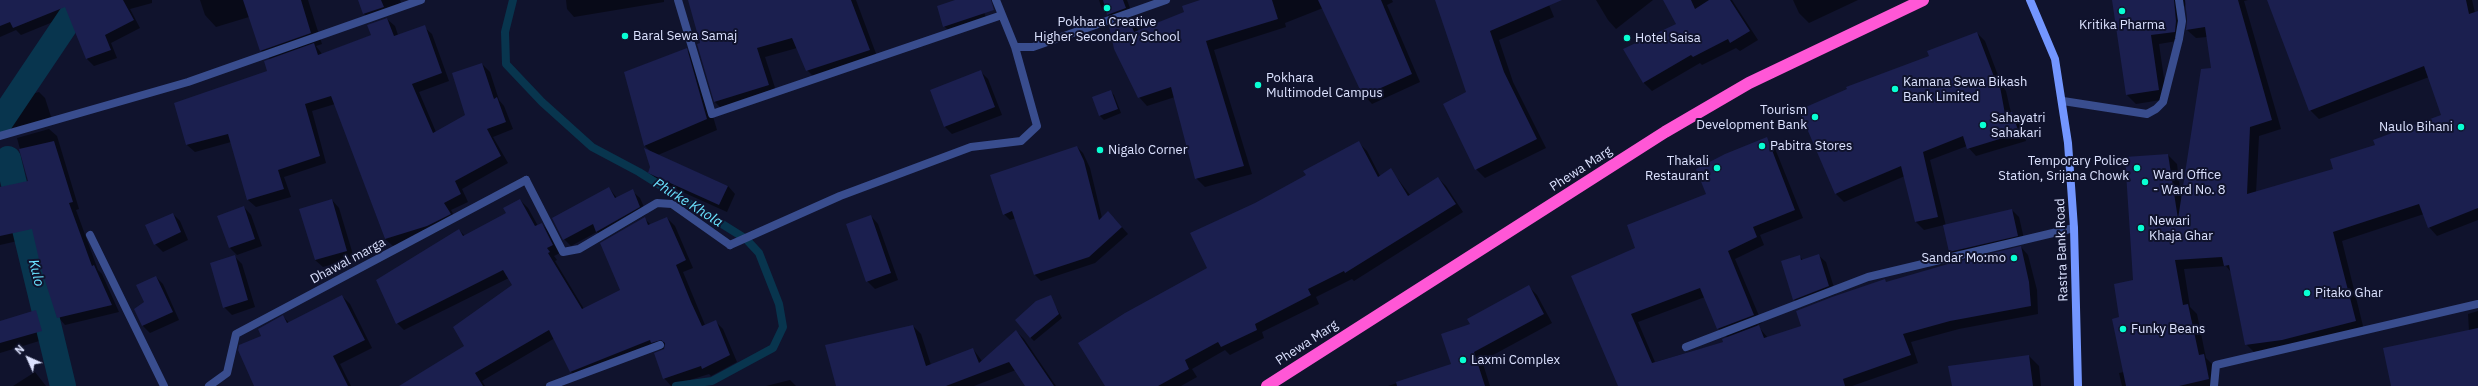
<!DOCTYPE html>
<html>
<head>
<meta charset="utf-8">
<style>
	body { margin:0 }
	#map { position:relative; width:2478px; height:386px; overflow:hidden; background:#10132d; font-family:"IBM Plex Sans",sans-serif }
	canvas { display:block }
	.north { position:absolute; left:8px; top:338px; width:40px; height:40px; -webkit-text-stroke:3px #10132d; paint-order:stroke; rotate:315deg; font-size:11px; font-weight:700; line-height:16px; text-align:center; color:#dce2ff }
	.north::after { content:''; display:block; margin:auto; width:14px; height:18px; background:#dce2ff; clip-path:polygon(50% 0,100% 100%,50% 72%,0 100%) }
</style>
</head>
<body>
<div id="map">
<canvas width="2478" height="386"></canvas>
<div class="north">N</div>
</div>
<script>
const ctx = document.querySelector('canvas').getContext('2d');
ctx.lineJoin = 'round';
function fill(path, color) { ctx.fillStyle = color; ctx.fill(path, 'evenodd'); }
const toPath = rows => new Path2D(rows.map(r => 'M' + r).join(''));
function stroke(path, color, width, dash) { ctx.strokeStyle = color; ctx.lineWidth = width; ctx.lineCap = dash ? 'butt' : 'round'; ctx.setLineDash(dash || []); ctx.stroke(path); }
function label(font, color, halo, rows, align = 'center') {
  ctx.font = font + ' "IBM Plex Sans",sans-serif'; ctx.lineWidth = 4; ctx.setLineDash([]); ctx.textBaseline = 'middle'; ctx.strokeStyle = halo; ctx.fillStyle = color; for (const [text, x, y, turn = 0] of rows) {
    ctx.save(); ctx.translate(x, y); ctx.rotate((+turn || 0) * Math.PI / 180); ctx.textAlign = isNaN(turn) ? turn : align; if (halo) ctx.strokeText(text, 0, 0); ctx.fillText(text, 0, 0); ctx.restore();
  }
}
const shadow = toPath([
	[0,0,152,0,152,3,130,9,140,28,111,43,117,58,94,66,87,59,70,15,21,35,16,30,0,37],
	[200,0,308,0,322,44,316,46,322,54,372,35,387,19,395,26,398,35,424,27,432,34,449,81,419,92,436,132,466,116,482,64,490,72,499,100,504,106,513,129,493,137,508,163,462,189,468,202,451,210,457,221,435,233,393,246,385,239,335,104,312,111,326,163,284,177,291,197,256,207,248,200,231,142,195,152,187,145,175,104,268,72,271,60,261,50,249,17,216,27,205,15],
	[359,0,400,0,401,3,372,21,364,14],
	[566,0,664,0,664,2,574,17,567,9],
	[706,0,856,0,878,59,816,79,807,70,797,48,765,57,777,94,724,111,715,102,701,43],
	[958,0,979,0,988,22,952,34,944,26],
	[1099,0,1127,0,1133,16,1115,22,1102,9],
	[1204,0,1392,0,1393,2,1387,5,1420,82,1372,104,1364,95,1323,8,1285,23,1286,27,1214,50,1252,174,1205,187,1196,178,1175,97,1147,106,1139,97,1129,20,1139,31,1186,13],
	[1436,0,1547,0,1554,17,1499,40,1513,82,1546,148,1485,178,1476,169,1467,93],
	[1596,0,1653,0,1616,29,1608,20],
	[1664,0,1732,0,1758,40,1740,51,1736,48,1702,65,1700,63,1652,91,1643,82,1677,25],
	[1793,0,1858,0,1809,23,1799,13],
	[2118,0,2248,0,2244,1,2281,129,2259,136,2256,193,2334,170,2376,145,2442,116,2429,77,2319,119,2310,110,2268,0,2472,0,2475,13,2478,12,2478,220,2437,236,2429,227,2424,214,2342,241,2364,330,2255,353,2246,344,2231,272,2226,266,2184,269,2190,307,2197,314,2206,358,2212,364,2217,386,2122,386,2119,373,2124,372,2120,318,2134,281,2168,155,2177,164,2181,197,2212,69,2207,37,2196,38,2187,30,2186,4,2182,10,2185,30,2183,40,2159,44,2167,99,2136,104,2127,95],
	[1977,33,1985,41,2002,86,2006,91,2011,113,2020,121,2026,141,1976,156,1967,146,1930,160,1946,226,2012,210,2019,217,2025,243,1958,259,1950,252,1944,225,1924,230,1916,222,1905,176,1844,202,1836,194,1930,56],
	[686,49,696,59,717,130,658,155,728,186,735,194,727,212,656,180,649,173,651,167,650,151,645,146,625,72],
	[980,71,988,79,1002,115,952,134,945,127],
	[1110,91,1114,95,1121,113,1104,120,1100,116],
	[39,92,45,98,53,123,0,137,0,102],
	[49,129,57,136,79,209,76,210,98,270,102,274,119,312,65,325,58,317,35,237,0,245,0,188,29,182,17,138],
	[1766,138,1774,146,1803,218,1760,235,1764,245,1735,259,1762,323,1757,325,1768,338,1802,327,1887,283,2021,247,2028,255,2037,290,2038,314,1959,329,1911,342,1918,363,1852,386,1619,386,1636,248,1707,194],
	[1705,297,1718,328,1728,338,1724,342,1655,362,1638,322],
	[1359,143,1367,151,1380,176,1391,170,1410,195,1438,178,1446,186,1463,212,1354,281,1352,279,1316,297,1319,304,1262,332,1264,338,1230,355,1225,350,1192,369,1197,377,1181,386,1106,386,1208,268,1255,204,1307,176],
	[1077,147,1083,153,1090,168,1102,218,1114,218,1128,234,1095,263,1041,281,1035,275,1016,218,1010,220,1004,214],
	[609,188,617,198,632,191,640,198,647,214,604,239,597,232,571,246,564,239],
	[332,200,339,208,354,258,323,267,315,260],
	[520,200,528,208,538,226,542,224,549,232,560,253,554,256,557,260,555,261,584,309,622,290,644,218,651,225,667,218,675,226,693,268,683,272,705,325,715,321,723,329,737,362,711,376,709,374,671,386,664,378,665,348,659,350,657,348,578,379,571,372,555,338,482,381,485,386,425,386,465,346,513,286,509,278,404,330,397,323,459,230,465,236,508,214],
	[244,207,251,215,262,246,237,255,230,248],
	[173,214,180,221,188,240,163,252,155,244],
	[871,216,878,224,898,280,875,289,867,281],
	[1818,255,1826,262,1836,294,1801,307,1794,299,1799,256,1803,260],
	[234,256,242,264,255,307,232,315,224,307],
	[156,277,163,284,179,320,150,333,143,326,135,309,146,303],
	[1529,287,1537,295,1552,323,1482,361,1490,386,1388,386,1452,365,1472,325],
	[342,296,350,304,372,348,340,364,351,386,255,386,262,336,283,316,289,323],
	[1050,296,1062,318,1034,341,1030,337],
	[36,311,43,319,49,338,0,353,0,322],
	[2478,311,2478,386,2392,386,2469,331,2468,314],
	[913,326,921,334,931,365,973,349,982,361,1016,331,1024,339,1056,386,1027,386,1016,370,974,386,837,386],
	[2029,356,2039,366,2041,386,1953,386],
	[35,372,46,386,13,386],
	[790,380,796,386,766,386]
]);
const stream = toPath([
	[513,0,505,32,506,64,542,102,592,147,639,172,746,239,759,253,779,304,783,327,773,348,712,381,676,386]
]);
const canal = toPath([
	[0,122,82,0],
	[8,159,63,386]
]);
const building = toPath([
	[0,0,123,0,134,20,105,35,111,50,86,59,65,7,13,28,10,22,0,26],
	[243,0,301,0,311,33,260,51],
	[358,0,381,0,384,7,363,14],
	[688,0,851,0,870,50,806,71,792,38,757,48,769,85,714,102,697,44,700,43],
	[955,0,991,0,994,10,943,27,937,6],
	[1103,0,1123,0,1126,8,1107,15],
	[1200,0,1272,0,1278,19,1206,41,1244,166,1195,179,1171,87,1138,98,1114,49,1109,26,1129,19,1134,32,1184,12,1182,6],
	[1318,0,1381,0,1412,74,1363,96],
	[1435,0,1562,0,1490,31,1504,72,1537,139,1475,170,1443,104,1466,92],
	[1663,0,1691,0,1695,9,1709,0,1730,0,1750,31,1730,43,1728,39,1693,57,1691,55,1643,83,1623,49,1676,24],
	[2112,0,2174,0,2176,21,2175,32,2151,35,2159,90,2126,95],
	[2185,0,2238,0,2272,120,2250,127,2247,194,2333,169,2330,159,2375,145,2373,140,2441,115,2424,66,2309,111,2267,0,2466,0,2469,14,2478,11,2478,208,2428,228,2419,204,2333,232,2356,321,2282,340,2245,345,2229,265,2224,266,2222,257,2175,260,2183,305,2188,304,2199,355,2204,354,2209,379,2179,386,2126,386,2112,319,2119,317,2114,284,2133,280,2125,157,2168,154,2178,219,2201,69,2211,68,2205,27,2186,30,2187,20],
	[387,18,394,36,425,25,442,73,412,84,433,133,465,115,452,73,482,63,494,99,497,97,506,122,487,129,501,156,455,181,461,194,444,203,451,214,427,226,385,239,331,96,305,104,320,156,278,170,284,189,247,200,228,134,186,145,174,103,267,71,264,61,314,43,318,55,371,35,367,25],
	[1977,32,1996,82,1999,81,2005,114,2012,112,2019,133,1967,149,1963,136,1923,152,1938,217,1915,222,1901,166,1835,194,1799,110,1847,89,1846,87,1929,56,1927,51],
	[687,48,707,119,644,146,624,72],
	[981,70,995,107,944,127,930,90],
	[1111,90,1118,109,1099,116,1092,97],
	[1767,137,1795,210,1753,227,1757,237,1728,251,1754,315,1717,329,1700,288,1631,314,1652,363,1723,342,1722,339,1759,325,1764,338,1801,326,1796,311,1832,297,1885,279,1886,282,1948,264,2021,246,2029,282,2031,306,1950,321,1903,334,1911,355,1843,379,1845,386,1618,386,1571,276,1635,248,1627,225,1706,194,1696,169,1725,154],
	[54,141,73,202,69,203,92,266,94,265,112,305,57,318,41,268,32,229,0,236,0,187,28,181,19,149],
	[1359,141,1378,177,1391,168,1408,196,1438,177,1456,204,1345,273,1344,271,1308,289,1311,295,1255,324,1257,330,1221,347,1218,342,1185,360,1189,369,1158,386,1105,386,1078,343,1125,313,1207,268,1190,233,1255,203,1306,175,1303,171],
	[1077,146,1084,161,1099,220,1108,211,1122,227,1089,257,1034,275,1012,211,1003,215,990,175],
	[644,148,728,186,719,205,648,173,650,167],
	[609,187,615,198,633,189,640,207,596,232,593,224,563,240,552,218],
	[332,199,347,251,315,260,299,209],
	[520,199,535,226,542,223,553,245,547,248,550,252,548,253,582,309,620,290,600,243,645,217,648,225,667,217,686,260,676,265,691,302,702,326,716,320,730,355,702,369,701,366,663,379,654,353,664,349,665,343,661,340,651,343,650,340,570,372,549,330,475,373,483,386,399,386,464,346,453,327,512,285,503,270,396,324,376,280,459,229,463,236,506,213,503,208],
	[244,206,255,239,229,248,217,216],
	[2012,209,2018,236,1949,252,1943,225],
	[173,213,181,232,154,245,145,225],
	[871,215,891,273,866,282,846,224],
	[1819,254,1829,286,1793,300,1781,261,1800,255,1801,260],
	[235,255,248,300,223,308,210,263],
	[156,276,173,312,142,326,134,309,144,302,136,285],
	[1529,285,1544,314,1474,352,1485,386,1397,386,1396,382,1451,364,1441,334,1470,324,1467,319],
	[342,295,365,340,333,356,348,386,254,386,238,350,239,345,261,336,258,329,283,315,287,323],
	[1051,295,1059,314,1030,338,1015,320,1036,301],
	[36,310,42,331,0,343,0,321],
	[913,325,926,366,973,348,979,363,1016,330,1054,386,1025,386,1009,362,946,386,836,386,825,345],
	[2478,328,2478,386,2391,386,2383,348],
	[2029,355,2033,386,1952,386,1948,366]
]);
const lane = toPath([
	[2063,101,2147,114,2156,109,2163,102,2179,39,2182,21,2179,0],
	[526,180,563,252,579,249,657,203,672,204,730,245]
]);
const street = toPath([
	[678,0,712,114,1002,15],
	[996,0,1015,47,1033,47,1166,0],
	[0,136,188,82,421,0],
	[90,235,164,386],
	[730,245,840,196,971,147,1021,141,1037,126,1015,47],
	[1686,347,1868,277,2074,228],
	[209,386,227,373,236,334,526,180],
	[550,386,660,345],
	[2214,386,2216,365,2478,304]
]);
const secondary = toPath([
	[2030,0,2055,59,2068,143,2074,228,2078,386]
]);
const highway = toPath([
	[1267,386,1665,132,1749,83,1923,0]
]);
const markers = [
	[1107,8,4,"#08ffd3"],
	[2122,11,4,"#08ffd3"],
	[625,36,4,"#08ffd3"],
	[1627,38,4,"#08ffd3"],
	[1258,85,4,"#08ffd3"],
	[1895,89,4,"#08ffd3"],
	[1815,117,4,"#08ffd3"],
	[1983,125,4,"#08ffd3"],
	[2461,127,4,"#08ffd3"],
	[1762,146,4,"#08ffd3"],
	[1100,150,4,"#08ffd3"],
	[1717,168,4,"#08ffd3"],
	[2137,168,4,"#08ffd3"],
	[2145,182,4,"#08ffd3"],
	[2141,228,4,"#08ffd3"],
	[2014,258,4,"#08ffd3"],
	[2307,293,4,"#08ffd3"],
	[2123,329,4,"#08ffd3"],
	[1463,360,4,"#08ffd3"]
];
const poiNames = [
	["Pokhara Creative",1107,22,"center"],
	["Higher Secondary School",1107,37,"center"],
	["Kritika Pharma",2122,25,"center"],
	["Baral Sewa Samaj",633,36],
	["Hotel Saisa",1635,38],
	["Pokhara",1266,78],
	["Multimodel Campus",1266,93],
	["Kamana Sewa Bikash",1903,82],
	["Bank Limited",1903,97],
	["Tourism",1807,110,"right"],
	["Development Bank",1807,125,"right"],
	["Sahayatri",1991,118],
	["Sahakari",1991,133],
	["Naulo Bihani",2453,127,"right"],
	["Pabitra Stores",1770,146],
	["Nigalo Corner",1108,150],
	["Thakali",1709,161,"right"],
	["Restaurant",1709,176,"right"],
	["Temporary Police",2129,161,"right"],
	["Station, Srijana Chowk",2129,176,"right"],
	["Ward Office",2153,175],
	["- Ward No. 8",2153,190],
	["Newari",2149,221],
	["Khaja Ghar",2149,236],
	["Sandar Mo:mo",2006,258,"right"],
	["Pitako Ghar",2315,293],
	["Funky Beans",2131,329],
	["Laxmi Complex",1471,360]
];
const streetNames = [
	["Phewa Marg",1581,169,-33],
	["Rastra Bank Road",2062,250,-92],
	["Dhawal marga",348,261,-28],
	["Phewa Marg",1307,343,-33]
];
const waterNames = [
	["Phirke Khola",688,203,32],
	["Kulo",36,273,76]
];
fill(shadow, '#0007');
stroke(stream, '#08354e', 8);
stroke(canal, '#08354e', 26);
fill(building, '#1b1f4f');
stroke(lane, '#394d8e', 8);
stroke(street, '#394d8e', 8);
stroke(secondary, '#7396ff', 8);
stroke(highway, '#ff57d6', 12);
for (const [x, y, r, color] of markers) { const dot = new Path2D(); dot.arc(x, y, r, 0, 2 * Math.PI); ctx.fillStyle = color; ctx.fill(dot); stroke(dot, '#10132d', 1.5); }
label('13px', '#dce2ff', '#10132d', poiNames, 'left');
label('13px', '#dce2ff', '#10132d', streetNames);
label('italic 14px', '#6ae3ff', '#10132d', waterNames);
</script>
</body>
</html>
